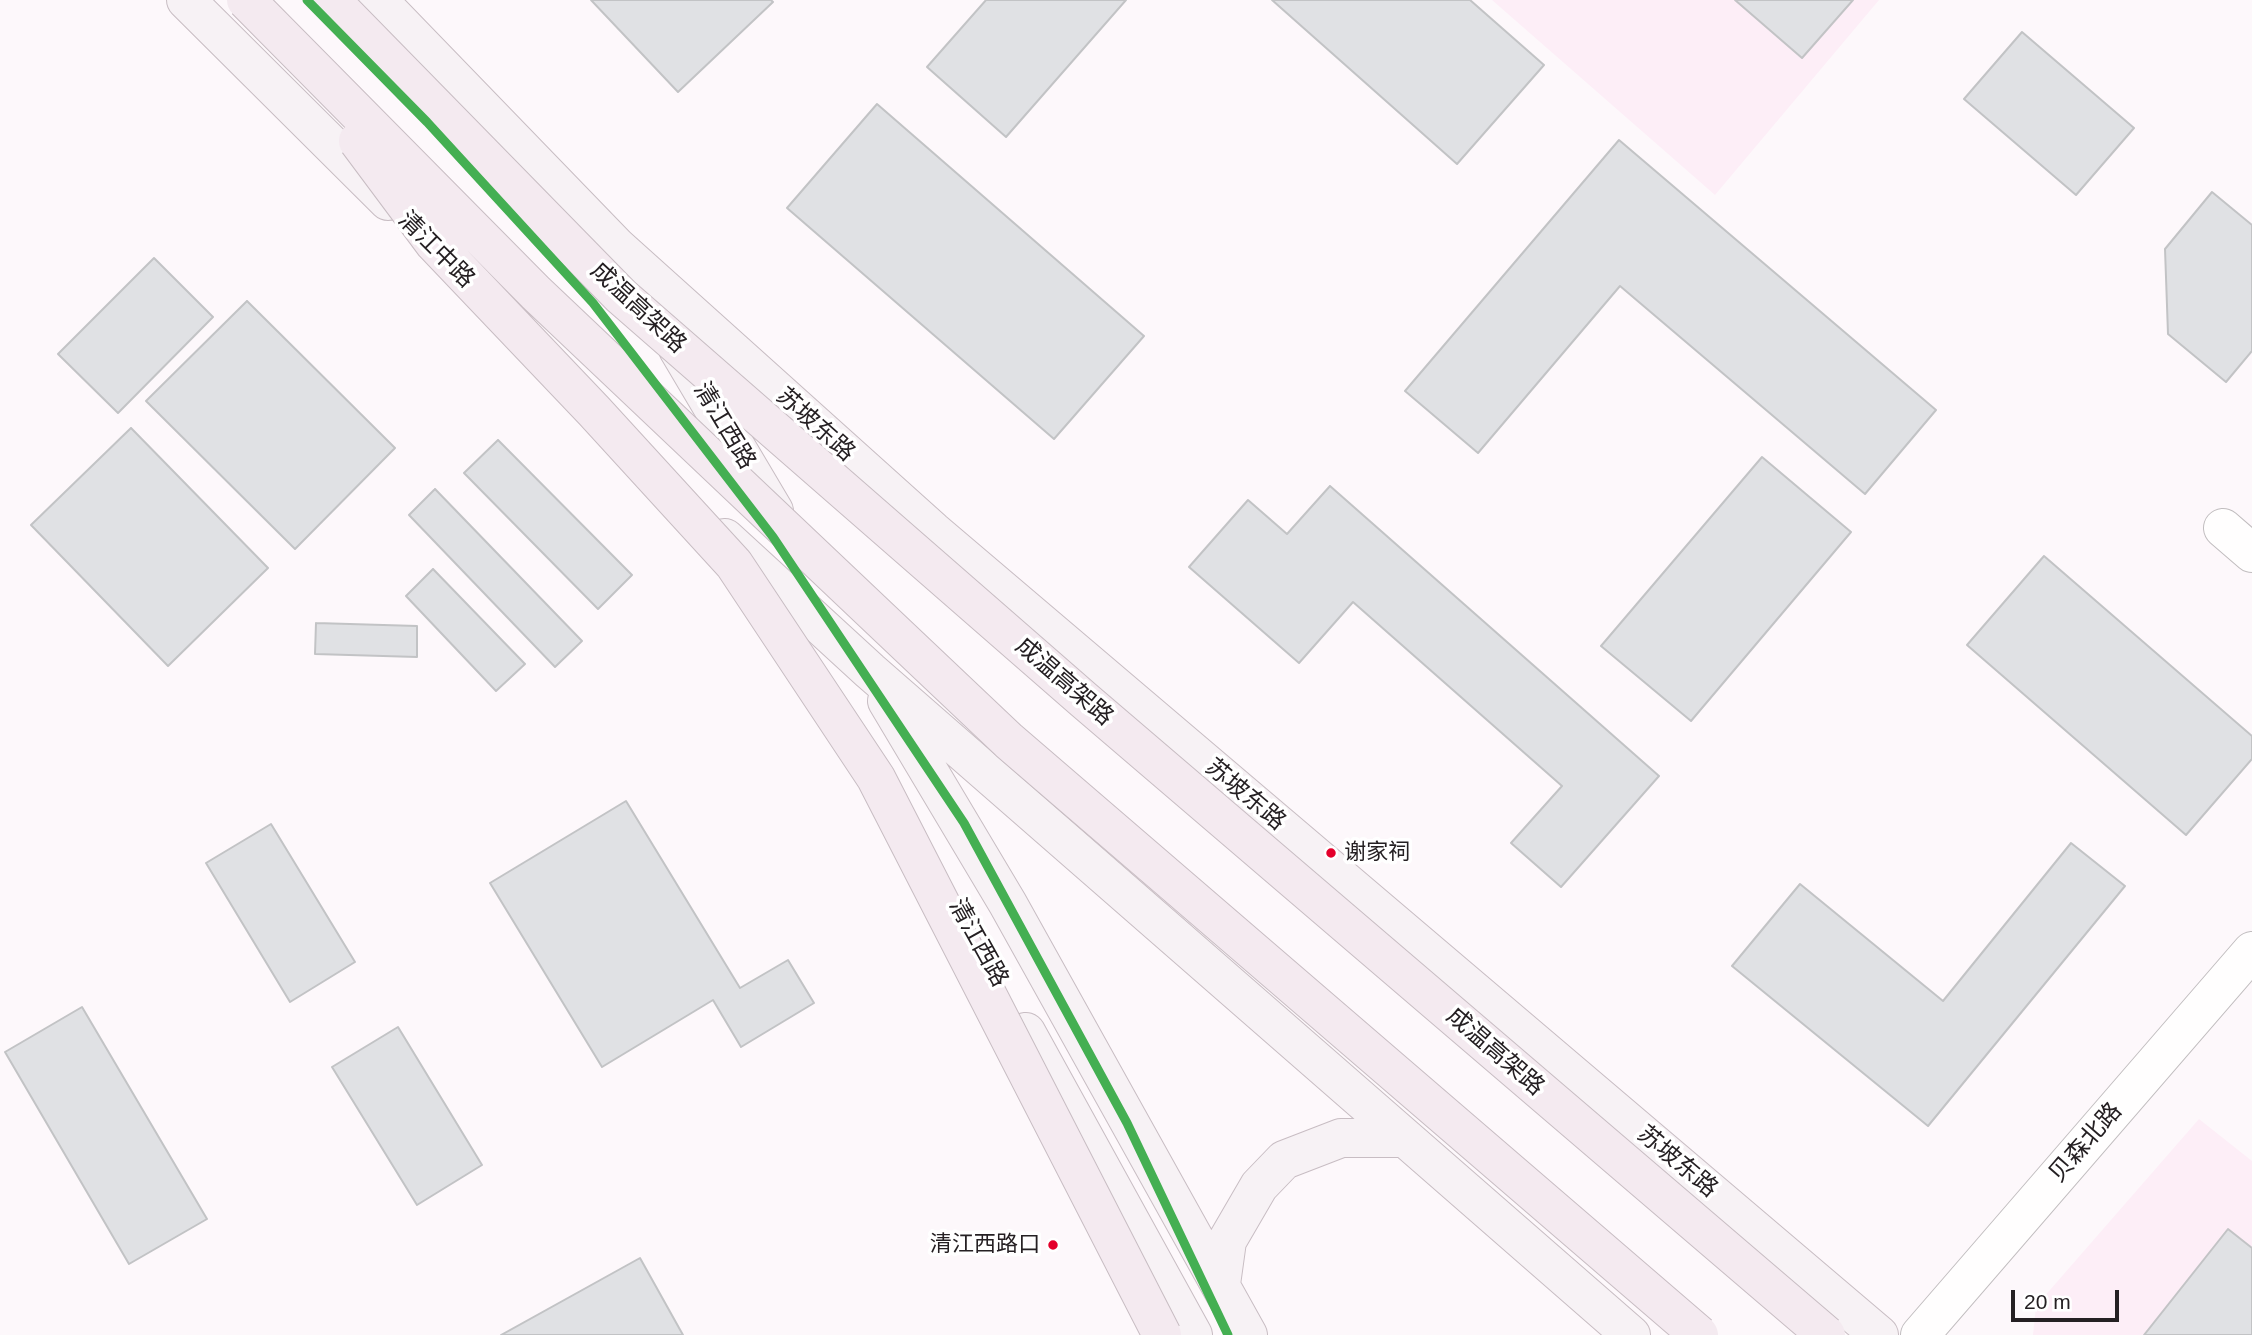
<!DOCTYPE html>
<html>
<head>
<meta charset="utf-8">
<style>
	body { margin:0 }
	#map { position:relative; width:2252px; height:1335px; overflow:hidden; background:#fdf8fb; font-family:Arial,sans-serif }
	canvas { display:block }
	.scale { position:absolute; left:2011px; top:1290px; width:108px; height:32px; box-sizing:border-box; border:4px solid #252023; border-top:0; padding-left:9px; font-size:21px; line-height:24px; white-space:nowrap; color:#252023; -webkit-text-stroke:5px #fff; paint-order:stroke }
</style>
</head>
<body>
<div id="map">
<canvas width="2252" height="1335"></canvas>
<div class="scale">20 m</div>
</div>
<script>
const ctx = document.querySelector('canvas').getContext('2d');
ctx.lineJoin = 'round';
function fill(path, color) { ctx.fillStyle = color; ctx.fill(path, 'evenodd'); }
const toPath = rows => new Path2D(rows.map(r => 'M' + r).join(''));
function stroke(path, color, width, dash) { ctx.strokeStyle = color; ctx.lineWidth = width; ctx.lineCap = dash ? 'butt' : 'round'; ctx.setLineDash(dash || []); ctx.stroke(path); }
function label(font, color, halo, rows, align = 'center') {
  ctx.font = font + ' Arial,"Noto Sans SC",sans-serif'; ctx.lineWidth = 7; ctx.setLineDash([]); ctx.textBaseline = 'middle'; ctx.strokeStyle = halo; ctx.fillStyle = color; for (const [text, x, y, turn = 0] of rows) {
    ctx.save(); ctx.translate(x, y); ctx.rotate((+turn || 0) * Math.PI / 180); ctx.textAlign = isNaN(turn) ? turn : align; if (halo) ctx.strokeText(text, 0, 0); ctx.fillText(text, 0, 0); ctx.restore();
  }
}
const built = toPath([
	[1492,0,1879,0,1715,195],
	[2199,1119,2252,1161,2252,1335,2033,1335,2036,1306]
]);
const building = toPath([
	[591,0,771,0,773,2,678,92,591,0],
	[986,0,1126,0,1006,137,927,67,986,0],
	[1272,0,1470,0,1544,65,1457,164,1272,0],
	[1735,0,1853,0,1802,58,1735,0],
	[2022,32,2134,128,2076,195,1964,99,2022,32],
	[877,104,1144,336,1054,439,787,208,877,104],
	[1619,140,1936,410,1865,494,1620,286,1478,453,1405,391,1619,140],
	[2212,192,2252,225,2252,351,2226,382,2168,334,2165,249,2212,192],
	[154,258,213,317,118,413,58,354,154,258],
	[247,301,395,448,295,549,146,401,247,301],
	[131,428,268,568,168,666,31,525,131,428],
	[498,440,632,575,598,609,464,473,498,440],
	[1762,457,1851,532,1691,721,1601,646,1762,457],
	[1330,486,1659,776,1561,887,1511,843,1562,786,1353,602,1299,663,1189,567,1248,500,1287,534,1330,486],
	[435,489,582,641,555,667,409,515,435,489],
	[2044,556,2252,736,2252,759,2186,835,1967,645,2044,556],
	[433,569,525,664,496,691,406,596,433,569],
	[316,623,417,626,417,657,315,654,316,623],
	[626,801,740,988,788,960,814,1003,741,1047,713,1000,602,1067,490,883,626,801],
	[271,824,355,962,290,1002,206,863,271,824],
	[2071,843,2125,886,1928,1126,1732,966,1800,884,1943,1001,2071,843],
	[82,1007,207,1219,129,1264,5,1052,82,1007],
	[398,1027,482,1165,417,1205,332,1067,398,1027],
	[2228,1229,2252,1248,2252,1335,2144,1335,2228,1229],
	[640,1258,683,1335,501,1335,640,1258]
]);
const minor = toPath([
	[2223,528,2252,553],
	[1920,1335,2252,951]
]);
const major = toPath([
	[186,0,388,201],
	[378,0,617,247,933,531,1879,1335],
	[678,349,774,511],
	[725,538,870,671,1631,1335],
	[887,701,1008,904,1248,1335],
	[1026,1032,1193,1335],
	[1221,1284,1227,1241,1259,1186,1284,1160,1341,1138,1404,1138]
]);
const highwayBridge = toPath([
	[246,0,536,293,1009,741,1699,1335],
	[331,0,621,296,1084,700,1826,1335],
	[358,141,434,243,594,411,734,564,876,778,1162,1335]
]);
const metro1 = toPath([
	[307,0,427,122,593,303,773,537,964,823,1127,1123,1228,1335]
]);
const markers = [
	[1331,853,6,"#e4002b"],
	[1053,1245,6,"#e4002b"]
];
const busNames = [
	["谢家祠",1344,853],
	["清江西路口",1040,1245,"right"]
];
const streetNames = [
	["清江中路",436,250,45],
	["成温高架路",638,308,43],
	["苏坡东路",815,425,42],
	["清江西路",724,426,59],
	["成温高架路",1064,682,41],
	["苏坡东路",1245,795,40],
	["清江西路",978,943,61],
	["成温高架路",1495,1052,41],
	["贝森北路",2086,1143,-49],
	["苏坡东路",1677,1162,40]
];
fill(built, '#fdeef7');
fill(building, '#e0e1e4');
stroke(building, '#c2c3c5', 2);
stroke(minor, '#c1bdbf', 40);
stroke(major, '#c8bdc3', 40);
stroke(minor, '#fffefe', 38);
stroke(major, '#f7f2f5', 38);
stroke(highwayBridge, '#c8bdc3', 40, []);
stroke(highwayBridge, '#f4eaf0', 38);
stroke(metro1, '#44af52', 9);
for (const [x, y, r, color] of markers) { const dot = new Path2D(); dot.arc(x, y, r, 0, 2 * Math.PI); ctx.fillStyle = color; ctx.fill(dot); stroke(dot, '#fff', 2.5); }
label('22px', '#252023', '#fff', busNames, 'left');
label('24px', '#252023', '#fff', streetNames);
</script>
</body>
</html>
